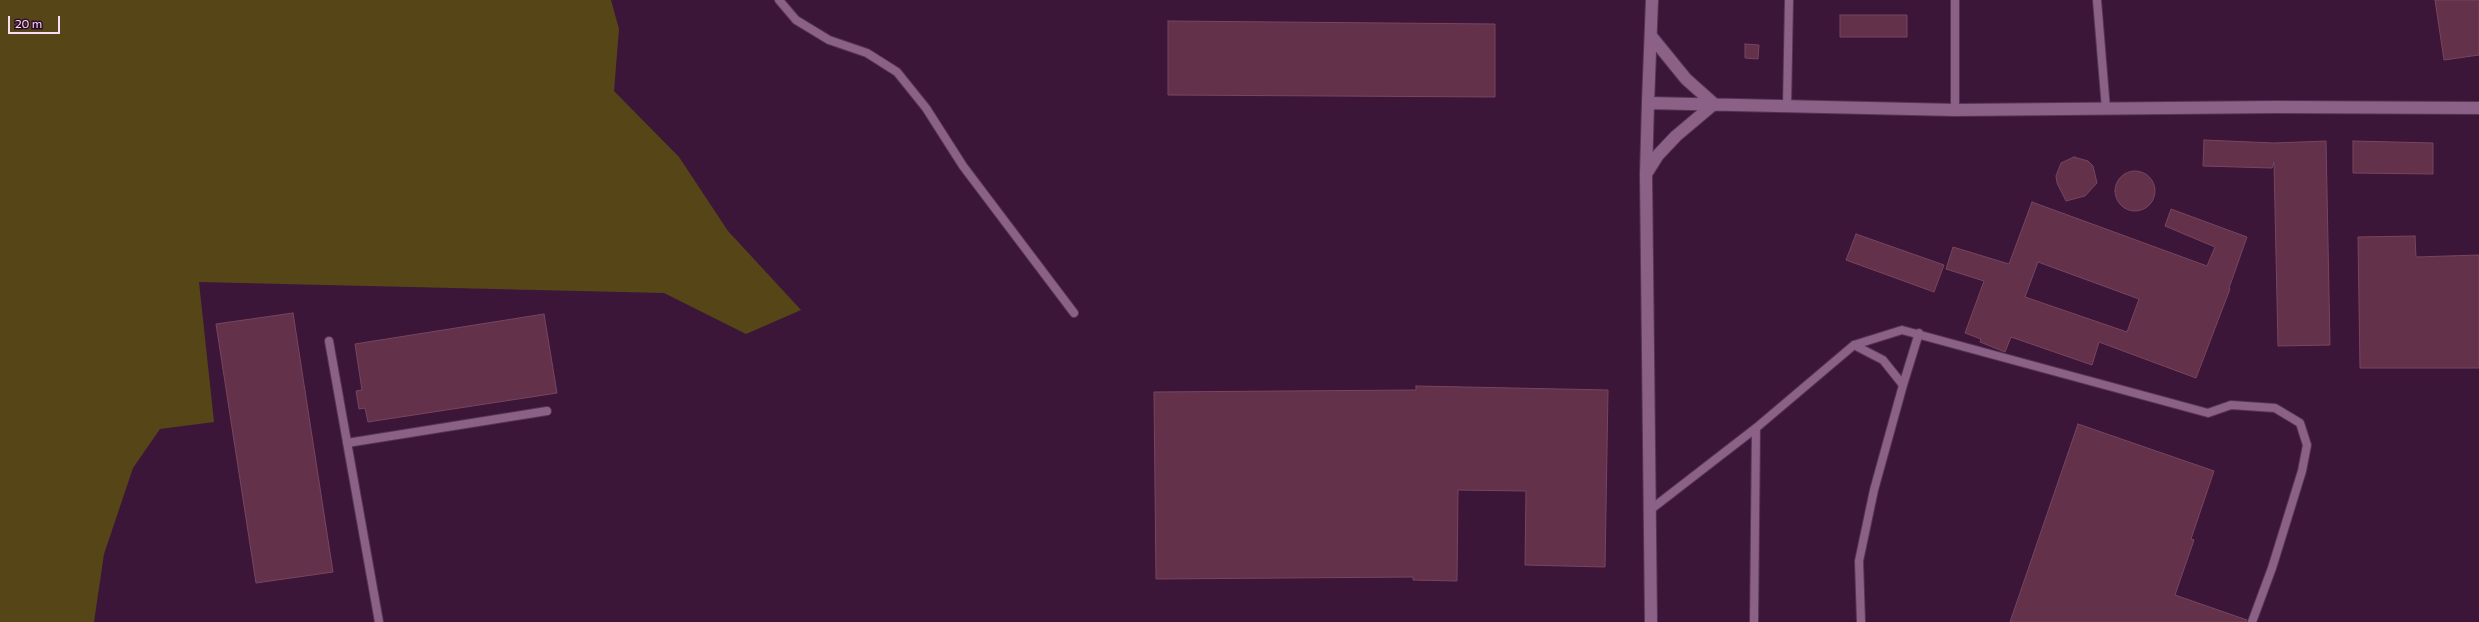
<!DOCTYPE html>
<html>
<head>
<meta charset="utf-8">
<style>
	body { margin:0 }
	#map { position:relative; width:2479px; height:622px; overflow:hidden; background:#3b1639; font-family:Commissioner,sans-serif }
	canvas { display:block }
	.scale { position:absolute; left:8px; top:16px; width:52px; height:18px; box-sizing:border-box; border:2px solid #f7def4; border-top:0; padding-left:5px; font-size:12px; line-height:14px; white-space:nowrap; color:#f7def4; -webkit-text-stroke:3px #300b2e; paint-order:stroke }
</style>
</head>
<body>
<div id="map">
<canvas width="2479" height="622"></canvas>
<div class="scale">20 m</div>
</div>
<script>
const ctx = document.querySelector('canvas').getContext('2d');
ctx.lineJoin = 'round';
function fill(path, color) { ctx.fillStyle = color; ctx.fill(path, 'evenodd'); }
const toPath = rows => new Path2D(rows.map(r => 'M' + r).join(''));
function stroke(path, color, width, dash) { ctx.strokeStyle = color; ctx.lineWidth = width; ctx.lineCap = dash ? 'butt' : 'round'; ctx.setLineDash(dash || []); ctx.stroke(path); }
const green = toPath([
	[0,0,611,0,619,29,614,91,679,157,728,231,801,310,746,334,664,293,199,282,214,422,160,429,133,468,104,554,94,622,0,622]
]);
const building = toPath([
	[2435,0,2479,0,2479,55,2444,60,2435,0],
	[1840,15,1907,15,1907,37,1840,37,1840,15],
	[1168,21,1495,24,1495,97,1168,95,1168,21],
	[1745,44,1759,45,1758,59,1745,58,1745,44],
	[2204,140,2274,143,2326,141,2330,345,2278,346,2274,162,2272,168,2203,166,2204,140],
	[2353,141,2433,143,2433,174,2353,173,2353,141],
	[2074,157,2088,161,2093,166,2097,183,2085,196,2066,201,2057,183,2056,176,2061,163,2074,157],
	'2115 191a20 20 0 1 1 40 0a20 20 0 1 1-40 0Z',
	[2032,202,2207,266,2215,247,2165,226,2171,209,2247,237,2229,288,2230,289,2196,378,2099,342,2092,365,2011,337,2005,352,1980,342,1981,339,1965,333,1984,281,1946,269,1953,247,2009,264,2032,202],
	[2038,262,2139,299,2127,332,2025,297,2038,262],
	[1856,234,1944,265,1934,292,1846,260,1856,234],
	[2415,236,2416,257,2479,255,2479,368,2360,368,2358,237,2415,236],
	[293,313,333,572,256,583,216,324,293,313],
	[544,314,557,393,368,422,365,408,359,409,356,391,362,390,355,344,544,314],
	[1416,386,1608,390,1605,567,1525,565,1526,491,1458,490,1457,581,1413,580,1413,577,1156,579,1154,392,1416,390,1416,386],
	[2078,424,2214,471,2191,539,2194,540,2175,595,2247,620,2246,622,2010,622,2078,424]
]);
const lane = toPath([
	[779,0,796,20,829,40,867,53,897,72,926,108,963,166,1074,313],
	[1955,0,1955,110],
	[2097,0,2106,109],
	[1787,107,1789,0],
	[329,341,379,622],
	[1854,345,1883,360,1903,385,1874,490,1859,561,1861,622],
	[1903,385,1919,333],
	[347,443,547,411],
	[1650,510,1756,428,1854,345,1902,330,2208,413,2231,405,2275,408,2300,423,2307,445,2302,471,2272,568,2252,622],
	[1754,622,1756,428]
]);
const street = toPath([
	[1648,103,1652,0]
]);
const secondary = toPath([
	[1646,174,1658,155,1676,136,1714,104,1686,79,1651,36],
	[1651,622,1646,174,1648,103,1955,110,2276,107,2479,108]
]);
fill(green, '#564617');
fill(building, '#63314a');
stroke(building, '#79455e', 1);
stroke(lane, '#543552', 10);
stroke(street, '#543552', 14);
stroke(secondary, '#543552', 14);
stroke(lane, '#8c6188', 8);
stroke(street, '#8c6188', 12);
stroke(secondary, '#8c6188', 12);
</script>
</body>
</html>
